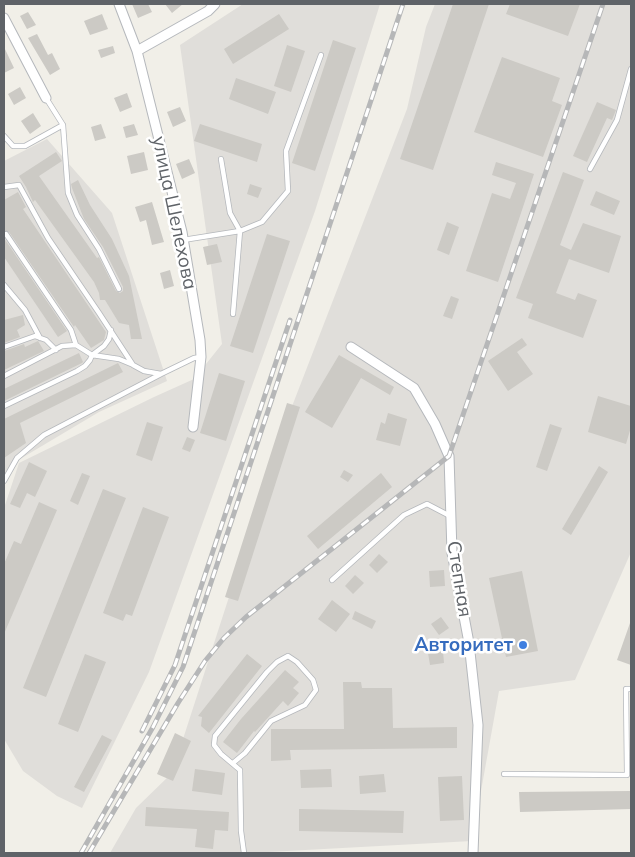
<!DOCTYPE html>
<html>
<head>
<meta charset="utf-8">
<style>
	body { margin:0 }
	#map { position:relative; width:635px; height:857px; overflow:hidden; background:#f1efe8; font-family:Mulish,sans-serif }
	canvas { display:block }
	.frame { position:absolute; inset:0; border:5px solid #5f6368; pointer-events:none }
</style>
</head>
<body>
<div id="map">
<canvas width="635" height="857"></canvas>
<div class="frame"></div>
</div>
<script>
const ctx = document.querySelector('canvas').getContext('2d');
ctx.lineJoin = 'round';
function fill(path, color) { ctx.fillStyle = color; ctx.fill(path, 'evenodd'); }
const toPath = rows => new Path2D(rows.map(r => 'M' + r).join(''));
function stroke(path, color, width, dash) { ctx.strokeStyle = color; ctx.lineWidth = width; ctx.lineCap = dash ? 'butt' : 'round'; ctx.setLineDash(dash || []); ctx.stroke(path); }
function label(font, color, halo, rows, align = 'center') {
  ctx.font = font + ' Mulish,sans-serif'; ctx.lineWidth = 5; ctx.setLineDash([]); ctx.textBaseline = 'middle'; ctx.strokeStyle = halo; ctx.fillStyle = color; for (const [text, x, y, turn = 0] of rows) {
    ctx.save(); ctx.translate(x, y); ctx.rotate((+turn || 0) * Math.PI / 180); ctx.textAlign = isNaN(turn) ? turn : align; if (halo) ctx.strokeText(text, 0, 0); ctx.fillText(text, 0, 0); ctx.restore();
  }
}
const industrial = toPath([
	[243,4,380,4,315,211,149,672,82,808,57,796,23,771,4,739,4,508,19,463,154,397,194,379,222,344,180,45],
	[435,4,631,4,631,552,575,680,499,691,472,841,250,853,110,853,136,808,172,773,284,427,407,109,426,27],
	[47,139,112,213,167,381,99,412,10,465,4,479,4,161]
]);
const building = toPath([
	[132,4,148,4,152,12,138,18],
	[165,4,183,4,172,13],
	[453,4,489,4,433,170,400,159],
	[510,4,580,4,568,36,506,14],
	[28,12,36,25,27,29,20,16],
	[102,14,108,29,90,35,84,21],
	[279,14,289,29,233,64,224,49],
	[37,34,48,55,52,53,60,69,50,75,28,38],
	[333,40,356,48,315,171,292,163],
	[287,45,305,51,291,92,274,86],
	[113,46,115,53,101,58,98,50],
	[4,47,14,68,4,73],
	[502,57,560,78,552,101,562,105,543,157,474,132],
	[236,78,276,92,268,114,229,99],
	[20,87,26,98,14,105,8,94],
	[127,93,132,107,120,112,114,98],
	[597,102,616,110,612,120,607,118,587,162,573,156],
	[180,107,186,121,173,127,167,112],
	[33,113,41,126,30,134,21,121],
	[101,124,106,138,95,141,91,127],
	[134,124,138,135,126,138,123,127],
	[200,124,262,144,257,162,194,141],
	[56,152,62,161,39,176,97,258,99,257,116,291,120,293,123,291,123,287,103,247,84,219,72,188,71,184,78,180,90,205,112,239,129,276,142,339,131,339,129,325,119,323,105,300,100,300,99,293,94,282,35,200,33,202,26,187,19,176],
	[144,152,148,170,131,174,127,156],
	[189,159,195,173,182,179,176,164],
	[496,162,534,174,498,282,466,271,492,193,510,199,516,183,492,175],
	[563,172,584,180,560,245,571,250,583,223,621,236,609,273,569,259,556,293,575,300,578,293,597,300,583,338,528,318,533,304,516,298],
	[250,184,262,188,258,198,247,194],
	[596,191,620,201,614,215,590,205],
	[18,192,26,207,23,209,106,332,104,340,91,348,75,325,74,327,9,232,4,231,4,200],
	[152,202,164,242,152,245,146,220,140,222,135,207],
	[447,222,459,227,449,255,437,250],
	[267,234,290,241,253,353,230,346],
	[4,238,67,331,58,337,4,257],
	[217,244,222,262,207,265,203,247],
	[170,270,174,286,164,289,160,273],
	[451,296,459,299,452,319,443,316],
	[23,315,25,325,17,330,20,337,4,343,4,320],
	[522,338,527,345,517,352,533,374,508,391,488,361],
	[38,341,44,351,4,370,4,351,24,344,25,347],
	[79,353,83,362,82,363,4,401,4,389],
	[339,355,394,387,390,395,361,378,332,428,305,412],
	[118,363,123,372,20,423,26,443,4,458,4,419],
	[219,373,245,381,226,441,200,433],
	[598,396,631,406,631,427,626,444,588,432],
	[287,403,300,407,238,601,225,597],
	[388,413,407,419,400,446,376,440,381,422,385,424],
	[147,422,163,427,152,461,136,455],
	[550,424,562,428,547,471,536,467],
	[187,437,195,440,190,452,182,449],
	[29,462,47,471,35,497,27,493,20,508,10,504],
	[599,466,608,472,571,535,562,529],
	[344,470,353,475,348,482,340,477],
	[82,473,90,476,78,505,70,501],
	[381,473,392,487,318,549,307,536],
	[103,489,126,498,46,697,23,688],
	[39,502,57,510,4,634,4,564,14,541,21,544],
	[143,507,169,517,132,616,126,614,123,621,103,613],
	[379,554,388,562,377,573,369,565],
	[444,570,445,586,430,587,429,571],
	[522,571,538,651,506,657,489,578],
	[355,575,364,583,353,594,345,586],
	[332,600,350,614,336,632,318,619],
	[355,611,376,621,372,629,352,619],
	[441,617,449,628,439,635,431,624],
	[630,623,631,623,631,665,617,660],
	[443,651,444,663,430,665,428,653],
	[85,654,106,662,78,732,58,724],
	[247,654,262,666,209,733,201,726,202,717,198,716],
	[285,670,299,682,293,688,299,693,288,706,283,701,255,732,254,731,237,753,223,742,241,719],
	[343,682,361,682,362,688,392,688,393,728,457,727,457,748,290,750,291,760,271,761,271,729,344,729],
	[175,733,191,741,173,781,157,774],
	[102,735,112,740,84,792,74,787],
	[195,769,225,773,222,795,192,791],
	[331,769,332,787,301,788,300,770],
	[384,774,386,792,360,794,359,776],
	[462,776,464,820,440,821,438,777],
	[631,791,631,809,520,812,519,792],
	[146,807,229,812,228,831,215,830,213,849,195,847,197,829,145,826],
	[299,809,404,811,403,833,299,831]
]);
const lane = toPath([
	[63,125,68,193,77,215,99,249,119,289],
	[4,136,13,146,25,146,63,125,46,98],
	[221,159,230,213,240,231,262,222,288,191,286,151,321,55],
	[590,169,617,120,631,69],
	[4,187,19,185,48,238,99,313,133,365,144,371,161,374,194,358,201,357],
	[6,234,71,330,76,345],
	[183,240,240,231,233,314],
	[4,285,25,310,40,338],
	[4,347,35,336,46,340,56,350],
	[4,376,62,346,76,345,92,355,119,359,131,364],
	[4,406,77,371,85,366,90,360,92,355,104,346,109,339,111,330],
	[4,481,17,458,44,435,161,374],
	[332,580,404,515,427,504,450,516],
	[233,763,245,753,271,721,305,705,316,690,313,680,297,662,288,656,277,662,267,672,215,736,214,745,221,754,240,770,241,831,244,853],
	[504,774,627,775,626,689,631,689]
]);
const street = toPath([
	[119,4,137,51,182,232,200,340,201,357,193,427],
	[4,18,46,98],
	[137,51,208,11,215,4],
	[351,347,414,388,435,424,449,456,452,553,469,643,478,725,473,853]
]);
const rail = toPath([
	[142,731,175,665,290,320],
	[81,853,153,727,183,667,403,4],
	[89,853,178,703,205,661,224,638,246,617,449,456,603,4]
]);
const markers = [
	[523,645,5,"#3f7fe0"]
];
const streetNames = [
	["улица Шелехова",174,213,78],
	["Степная",459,579,81]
];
const shopNames = [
	["Авторитет",513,645]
];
fill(industrial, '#e0deda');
fill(building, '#cccac5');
stroke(lane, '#b5b8bc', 6);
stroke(street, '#b5b8bc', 11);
stroke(lane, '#fff', 4.5);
stroke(street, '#fff', 9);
stroke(rail, '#b6b7b8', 5);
stroke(rail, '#fff', 3, [9]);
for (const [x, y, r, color] of markers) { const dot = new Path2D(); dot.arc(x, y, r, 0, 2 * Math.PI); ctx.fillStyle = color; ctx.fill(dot); stroke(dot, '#fff', 2); }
label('19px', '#5f6368', '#fff', streetNames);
label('bold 19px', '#366cbe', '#fff', shopNames, 'right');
</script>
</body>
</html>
